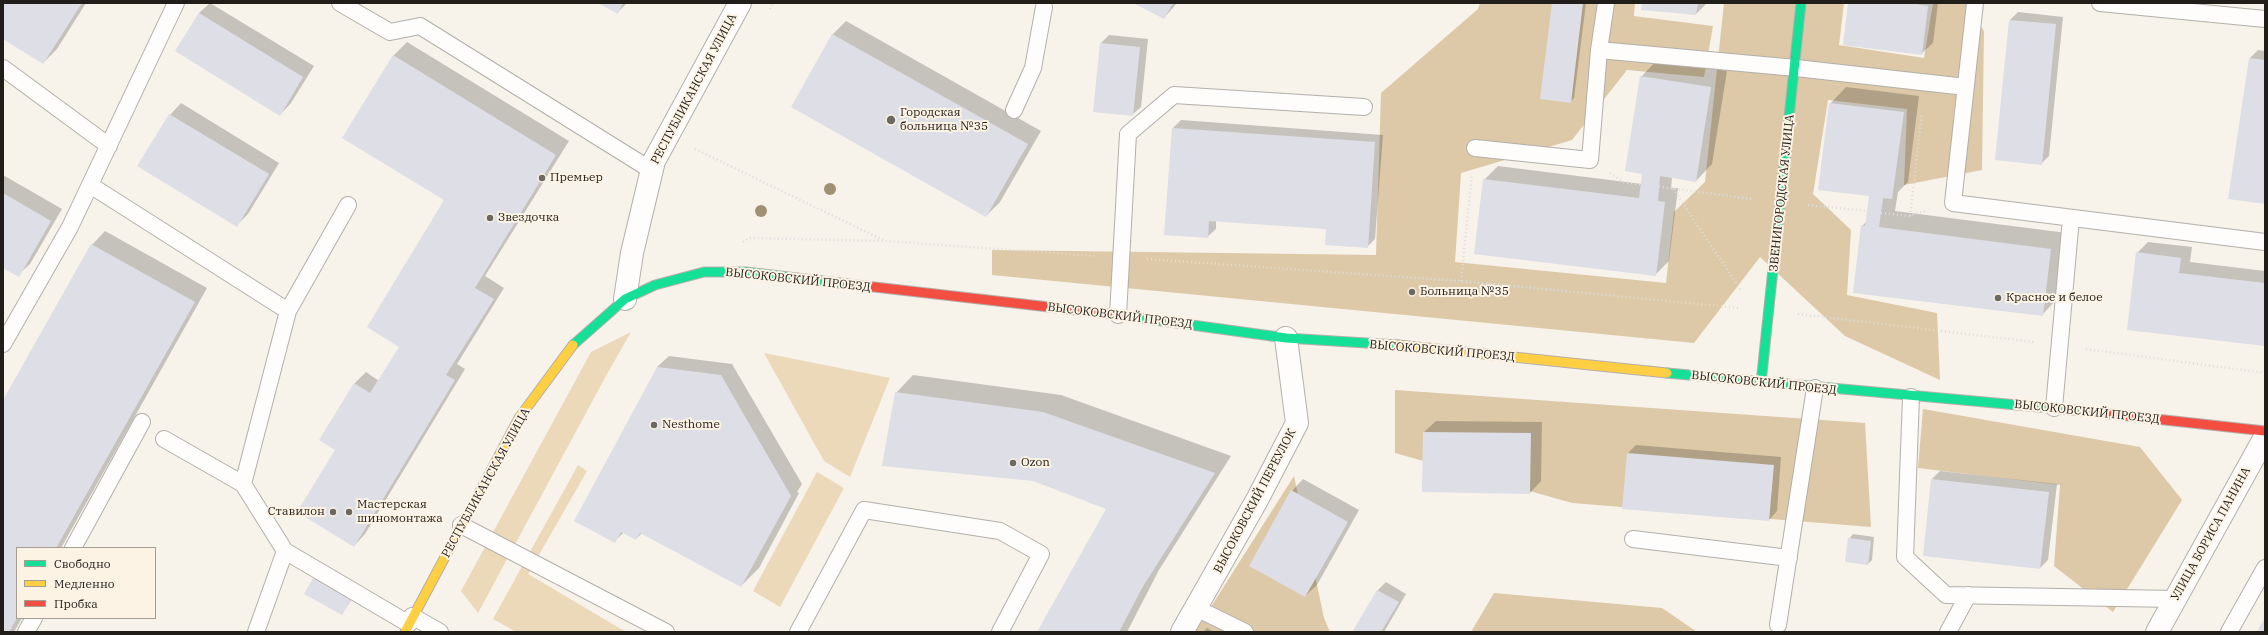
<!DOCTYPE html>
<html>
<head>
<meta charset="utf-8">
<style>
	body { margin:0 }
	#map { position:relative; width:2268px; height:635px; overflow:hidden; background:#f7f2ea; font-family:"IBM Plex Serif",serif }
	canvas { display:block }
	.frame { position:absolute; inset:0; border:4px solid #211e19; pointer-events:none }
	.legend { position:absolute; left:16px; top:547px; width:140px; height:72px; box-sizing:border-box; background:#fcf3e5; border:1px solid #a49e93; margin:0; padding:5px 7px; list-style:none; font-size:12px; color:#211e19 }
	.legend li { display:flex; align-items:center; gap:8px; height:20px }
	.legend b { width:20px; border:1px solid #a49e93 }
</style>
</head>
<body>
<div id="map">
<canvas width="2268" height="635"></canvas>
<div class="frame"></div>
<ul class="legend">
<li><b style="height:5px;background:#16e098"></b>Свободно</li>
<li><b style="height:5px;background:#ffcf43"></b>Медленно</li>
<li><b style="height:5px;background:#f24e42"></b>Пробка</li>
</ul>
</div>
<script>
const ctx = document.querySelector('canvas').getContext('2d');
ctx.lineJoin = 'round';
function fill(path, color) { ctx.fillStyle = color; ctx.fill(path, 'evenodd'); }
const toPath = rows => new Path2D(rows.map(r => 'M' + r).join(''));
function stroke(path, color, width, dash) { ctx.strokeStyle = color; ctx.lineWidth = width; ctx.lineCap = dash ? 'butt' : 'round'; ctx.setLineDash(dash || []); ctx.stroke(path); }
function label(font, color, halo, rows, align = 'center') {
  ctx.font = font + ' "IBM Plex Serif",serif'; ctx.lineWidth = 4; ctx.setLineDash([]); ctx.textBaseline = 'middle'; ctx.strokeStyle = halo; ctx.fillStyle = color; for (const [text, x, y, turn = 0] of rows) {
    ctx.save(); ctx.translate(x, y); ctx.rotate((+turn || 0) * Math.PI / 180); ctx.textAlign = isNaN(turn) ? turn : align; if (halo) ctx.strokeText(text, 0, 0); ctx.fillText(text, 0, 0); ctx.restore();
  }
}
const green = toPath([
	[631,332,607,374,478,613,461,591,591,352],
	[764,353,890,378,850,477,824,461],
	[578,465,587,471,528,574,626,632,516,632,493,619],
	[817,472,844,488,780,607,753,591]
]);
const forest = toPath([
	[1480,3,1635,3,1634,16,1713,26,1704,77,1627,70,1572,140,1461,173,1455,262,1666,283,1674,212,1705,182,1724,3,1844,3,1839,45,1924,58,1933,3,1965,3,1984,31,1982,170,1904,185,1907,109,1828,100,1813,194,1851,230,1847,295,1937,313,1940,380,1845,336,1760,257,1694,343,992,275,992,250,1376,255,1381,93,1478,9],
	[1395,390,1865,423,1871,527,1572,503,1395,453],
	[1923,409,2140,447,2182,500,2113,612,2054,566,2060,485,1918,468],
	[1294,476,1324,618,1330,632,1195,632],
	[1494,593,1662,608,1697,632,1471,632]
]);
const shadow = toPath([
	[3,3,86,3,57,49,43,63,3,38],
	[210,3,314,66,291,103,280,115,176,51,199,13],
	[600,3,627,3,618,12],
	[1136,3,1177,3,1164,18],
	[1553,3,1586,3,1574,98,1570,102],
	[1643,3,1707,3,1696,14],
	[1849,3,1938,3,1933,43,1921,54],
	[2018,12,2063,17,2049,156,2041,164,2010,20],
	[846,21,1041,131,1000,202,986,216,832,35],
	[1109,35,1148,39,1141,107,1132,115,1101,43],
	[407,42,569,141,485,276,504,288,457,364,465,369,365,534,354,546,336,449,354,384,366,372,379,381,401,346,446,200,344,138,394,55],
	[2258,50,2265,51,2265,203,2229,198,2250,58],
	[1657,60,1727,71,1712,164,1696,181,1672,177,1671,188,1678,188,1669,261,1655,275,1484,180,1498,166,1642,184,1641,77],
	[1846,87,1919,96,1908,182,1898,192,1895,211,2067,233,2058,298,2042,315,1862,226,1867,221,1870,195,1830,104],
	[181,103,279,163,248,214,237,225,170,115],
	[1181,120,1383,135,1375,239,1367,247,1327,228,1216,220,1216,229,1207,237,1173,128],
	[3,175,62,209,30,264,18,275,3,266],
	[105,231,207,288,61,548,17,548,17,618,22,618,14,632,3,632,3,402,92,245],
	[2148,242,2192,247,2190,262,2265,271,2265,345,2137,253],
	[669,356,732,364,802,484,797,492,799,493,759,568,741,586,642,533,636,539,624,532,615,541,657,367],
	[913,375,1061,395,1231,456,1159,570,1127,632,1038,632,1107,509,896,393],
	[1436,421,1542,422,1541,481,1530,493,1424,432],
	[1636,445,1781,457,1777,511,1769,520,1627,454],
	[1940,471,2057,484,2048,560,2040,568,1932,479],
	[1303,479,1359,510,1317,585,1305,596,1250,565,1292,491],
	[1853,534,1874,537,1872,560,1868,564,1849,539],
	[318,575,354,596,342,614,314,579],
	[1386,582,1406,594,1384,632,1354,632,1378,590],
	[1207,628,1214,632,1203,632]
]);
const building = toPath([
	[3,3,82,3,43,64,3,39],
	[598,3,623,3,618,14],
	[1133,3,1173,3,1164,19],
	[1552,3,1583,3,1571,103,1540,99],
	[1642,3,1698,3,1696,15,1641,10],
	[1848,3,1910,3,1928,6,1922,55,1843,45],
	[199,13,303,77,280,116,175,51],
	[2009,20,2056,24,2042,165,1995,160],
	[832,34,1028,144,986,217,791,107],
	[1100,43,1140,47,1133,116,1093,112],
	[393,55,556,155,475,288,494,299,446,375,455,380,354,547,297,512,335,450,319,440,354,383,370,393,399,347,367,327,444,200,342,138],
	[2249,58,2265,60,2265,204,2228,199],
	[1640,76,1711,87,1696,182,1660,176,1658,201,1665,202,1656,276,1474,254,1483,179,1639,198,1642,174,1625,171],
	[1829,103,1904,112,1892,199,1883,198,1879,227,2051,249,2043,316,1853,293,1861,225,1865,226,1869,196,1818,190],
	[169,114,269,174,237,227,137,166],
	[1172,128,1375,142,1368,248,1325,245,1326,229,1209,221,1208,238,1164,235],
	[3,193,51,221,19,277,3,268],
	[91,244,195,302,56,548,17,548,17,618,9,632,3,632,3,400],
	[2136,252,2181,258,2179,273,2265,283,2265,346,2127,330],
	[657,367,721,375,791,496,741,587,640,533,636,540,621,532,615,543,574,521],
	[895,392,1043,412,1215,473,1142,588,1119,632,1037,632,1106,509,1033,481,882,466],
	[1423,432,1531,433,1530,494,1422,492],
	[1627,453,1774,465,1769,521,1622,509],
	[1931,479,2049,492,2040,569,1923,556],
	[1291,490,1348,522,1305,597,1249,566],
	[1848,538,1871,541,1868,565,1845,562],
	[313,578,351,600,342,615,304,594],
	[1377,590,1399,602,1381,632,1352,632],
	[2265,617,2265,632,2257,632]
]);
const path = toPath([
	[770,9,773,3],
	[695,149,883,240],
	[1610,173,1623,182,1752,199],
	[1673,189,1741,290],
	[1808,205,1867,211],
	[1881,213,1910,216,1928,210],
	[1910,216,1922,113],
	[743,242,749,238,885,241,1096,256],
	[1147,259,1461,281,1740,308],
	[1461,281,1472,174],
	[1798,314,2034,342],
	[2086,349,2265,373]
]);
const lane = toPath([
	[340,3,390,32,420,26,651,170],
	[1975,3,1953,203,2265,242],
	[2100,3,2265,19],
	[1599,50,1796,68,1966,87],
	[3,68,109,146],
	[1014,110,1033,68,1044,7],
	[1475,148,1590,160,1599,50,1606,3],
	[90,185,288,311,348,205],
	[288,311,243,484,285,551,409,624],
	[1118,315,1128,134,1174,95,1364,107],
	[3,344,70,227,176,3],
	[1911,397,1905,557,1946,595,2175,599],
	[2054,408,2071,218],
	[164,439,243,484],
	[461,525,666,632],
	[1633,539,1789,558],
	[73,548,142,422],
	[1196,608,1245,632],
	[412,616,440,632],
	[1778,625,1815,388],
	[26,632,34,618],
	[256,632,285,551],
	[798,632,864,510,1000,531,1041,554,1000,632],
	[1948,632,1968,595],
	[2229,632,2265,568]
]);
const street = toPath([
	[625,299,632,253,654,161,740,3],
	[1182,632,1257,500,1297,423,1286,338],
	[2157,632,2265,437]
]);
const fast = toPath([
	[1119,315,1286,338,1398,345],
	[573,345,625,299,655,285,704,272,746,272,848,284],
	[1667,373,2083,411],
	[1761,383,1801,3]
]);
const slow = toPath([
	[1398,345,1667,373],
	[405,632,519,418,573,345]
]);
const jam = toPath([
	[848,284,1119,315],
	[2083,411,2265,431]
]);
const trees = [
	[830,189],
	[761,211]
];
const markers = [
	[891,120,5,"#6c6862"],
	[542,178,4,"#6c6862"],
	[490,218,4,"#6c6862"],
	[1412,292,4,"#6c6862"],
	[1998,298,4,"#6c6862"],
	[654,425,4,"#6c6862"],
	[1013,463,4,"#6c6862"],
	[333,512,4,"#6c6862"],
	[349,512,4,"#6c6862"]
];
const streetNames = [
	["РЕСПУБЛИКАНСКАЯ УЛИЦА",694,89,-62],
	["ЗВЕНИГОРОДСКАЯ УЛИЦА",1782,193,-84],
	["ВЫСОКОВСКИЙ ПРОЕЗД",798,280,6],
	["ВЫСОКОВСКИЙ ПРОЕЗД",1120,316,7],
	["ВЫСОКОВСКИЙ ПРОЕЗД",1442,351,5],
	["ВЫСОКОВСКИЙ ПРОЕЗД",1764,383,6],
	["ВЫСОКОВСКИЙ ПРОЕЗД",2087,412,6],
	["РЕСПУБЛИКАНСКАЯ УЛИЦА",486,483,-61],
	["ВЫСОКОВСКИЙ ПЕРЕУЛОК",1255,501,-62],
	["УЛИЦА БОРИСА ПАНИНА",2211,534,-61]
];
const poiNames = [
	["Городская",900,113],
	["больница №35",900,127],
	["Премьер",550,178],
	["Звездочка",498,218],
	["Больница №35",1420,292],
	["Красное и белое",2006,298],
	["Nesthome",662,425],
	["Ozon",1021,463],
	["Мастерская",357,505],
	["шиномонтажа",357,519],
	["Ставилон",325,512,"right"]
];
fill(green, '#ebd9ba');
fill(forest, '#ddc9a7');
fill(shadow, '#0003');
fill(building, '#dedee6');
stroke(lane, '#b3afaa', 18);
stroke(street, '#b3afaa', 24);
stroke(fast, '#b3afaa', 11);
stroke(slow, '#b3afaa', 11);
stroke(jam, '#b3afaa', 11);
stroke(path, '#deddda', 2.5, [1, 3]);
stroke(lane, '#fefdfc', 16);
stroke(street, '#fefdfc', 22);
stroke(fast, '#16e098', 9);
stroke(slow, '#ffcf43', 9);
stroke(jam, '#f24e42', 9);
ctx.fillStyle = '#a09175';
for (const [x, y] of trees) { ctx.beginPath(); ctx.arc(x, y, 6, 0, 2 * Math.PI); ctx.fill(); }
for (const [x, y, r, color] of markers) { const dot = new Path2D(); dot.arc(x, y, r, 0, 2 * Math.PI); ctx.fillStyle = color; ctx.fill(dot); stroke(dot, '#fcf3e5', 1.5); }
label('12px', '#211e19', '#fcf3e5', streetNames);
label('12px', '#211e19', '#fcf3e5', poiNames, 'left');
</script>
</body>
</html>
